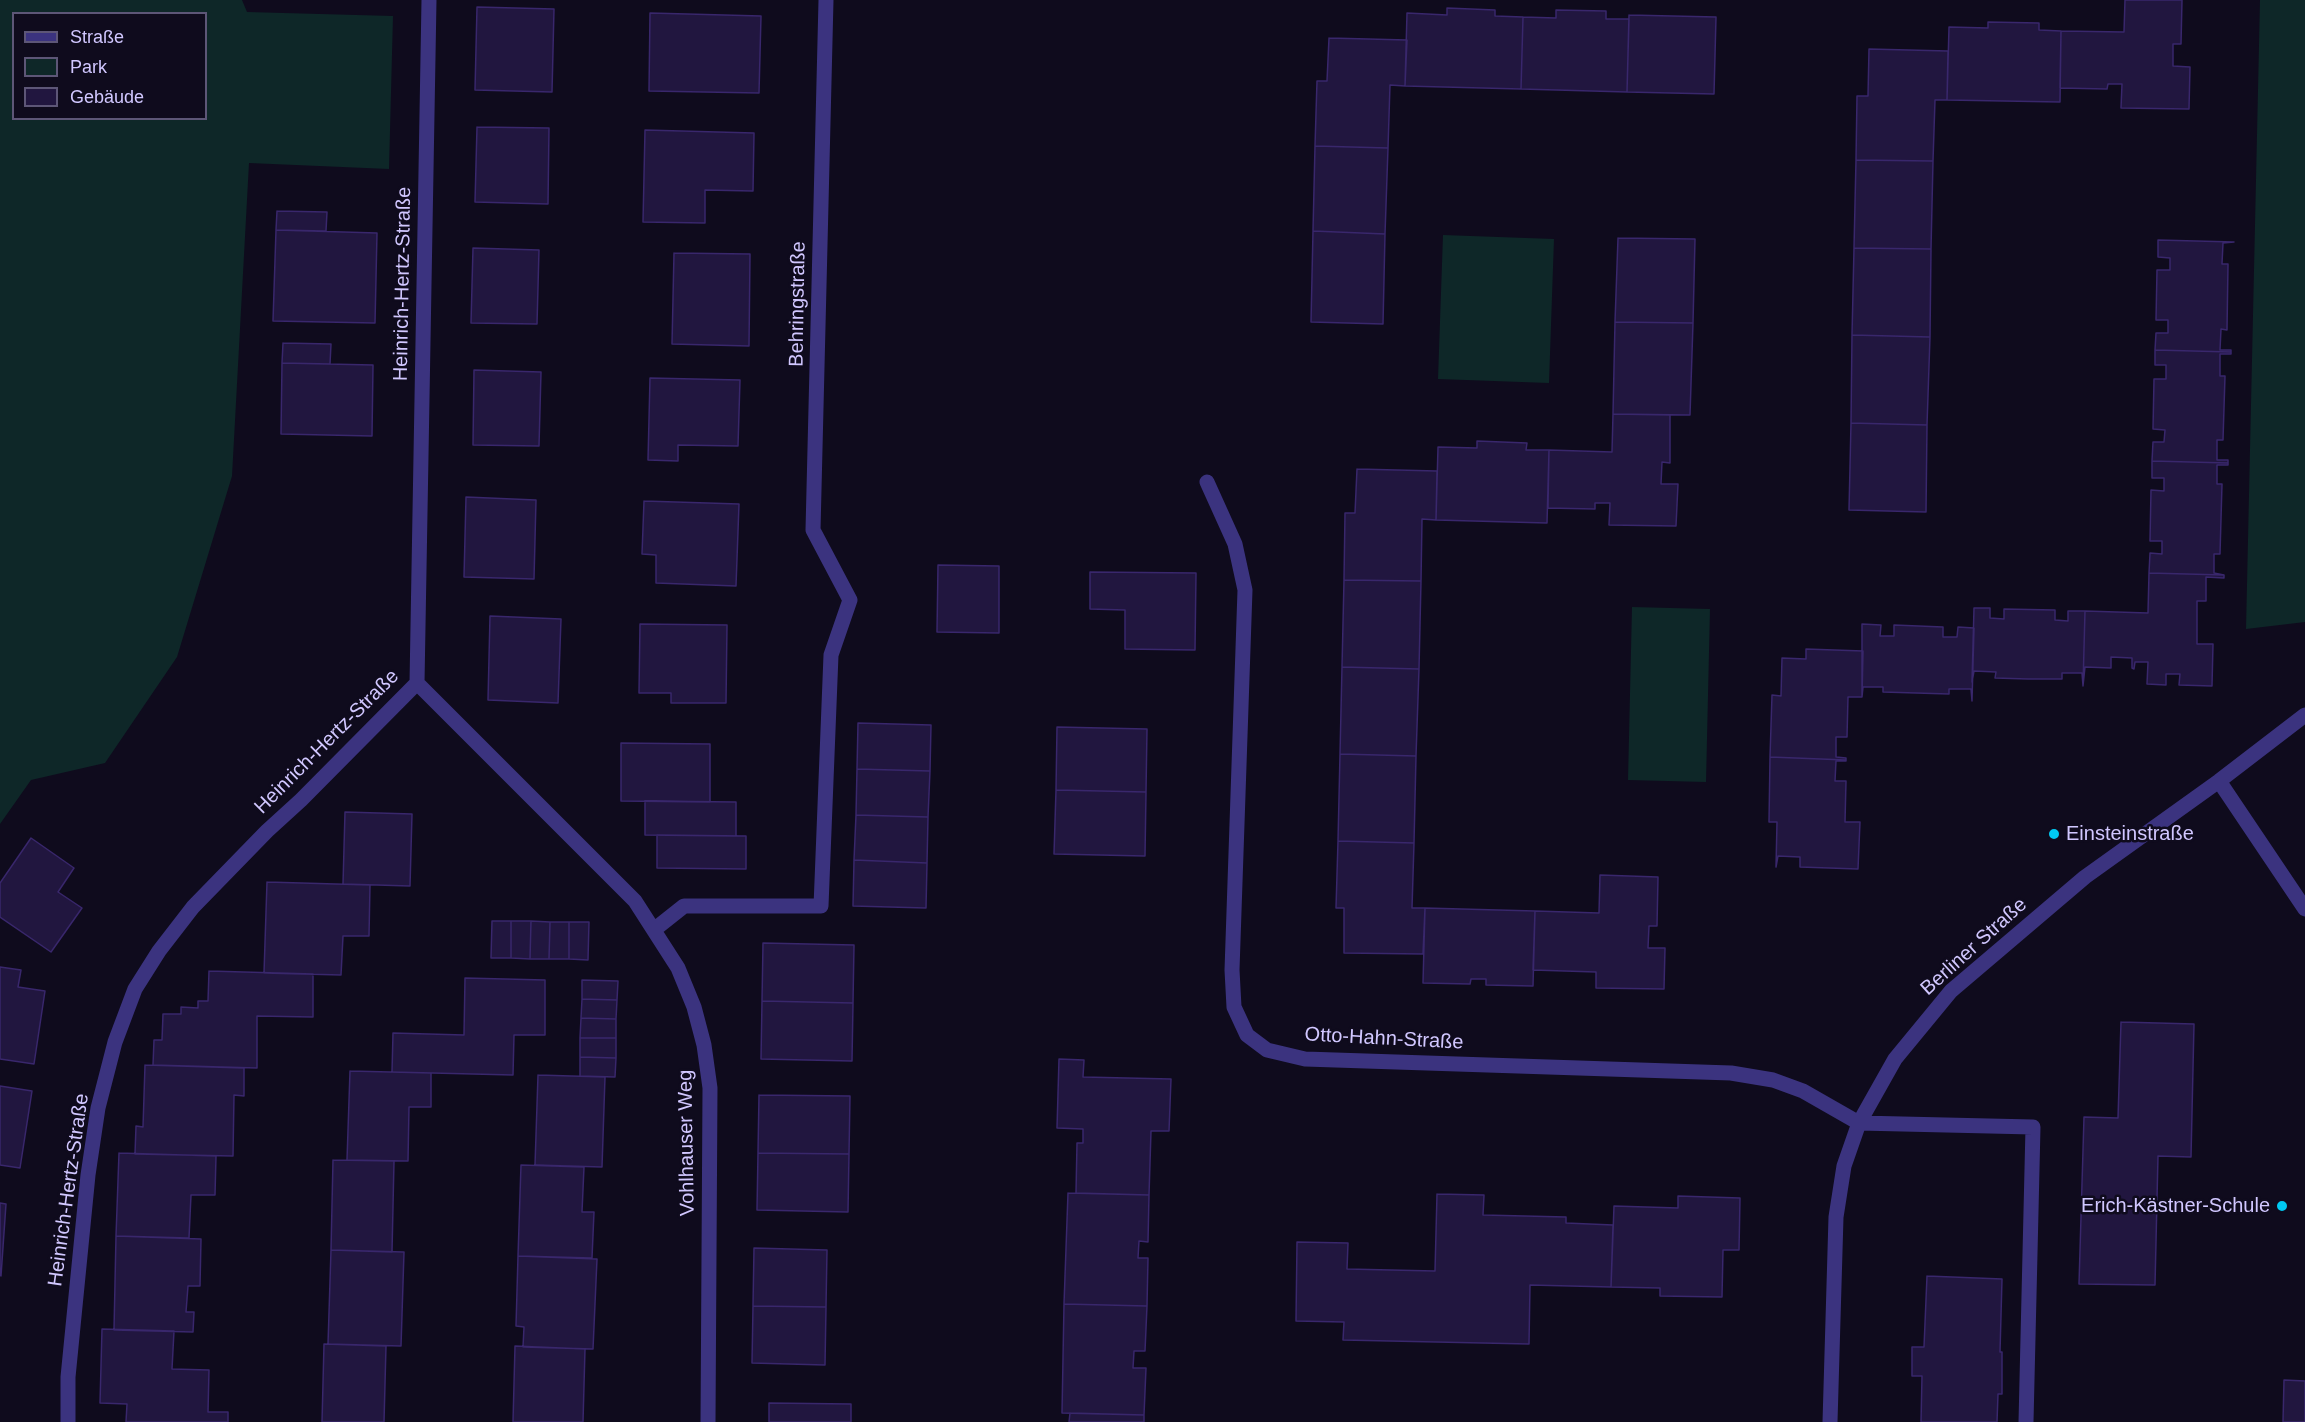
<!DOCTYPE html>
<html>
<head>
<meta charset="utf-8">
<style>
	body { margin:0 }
	#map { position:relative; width:2305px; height:1422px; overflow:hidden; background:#0f0b1d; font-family:Arial,sans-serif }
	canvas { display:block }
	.legend { position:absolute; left:12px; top:12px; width:195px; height:108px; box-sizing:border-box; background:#0f0b1d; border:2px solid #5d5677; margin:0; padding:8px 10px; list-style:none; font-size:18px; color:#d1c7ff }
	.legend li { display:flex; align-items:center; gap:12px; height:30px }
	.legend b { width:30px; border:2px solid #5d5677 }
</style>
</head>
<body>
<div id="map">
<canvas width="2305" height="1422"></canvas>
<ul class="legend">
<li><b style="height:8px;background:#3b337f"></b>Straße</li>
<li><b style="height:16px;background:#0e2728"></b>Park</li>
<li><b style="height:16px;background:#21163f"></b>Gebäude</li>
</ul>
</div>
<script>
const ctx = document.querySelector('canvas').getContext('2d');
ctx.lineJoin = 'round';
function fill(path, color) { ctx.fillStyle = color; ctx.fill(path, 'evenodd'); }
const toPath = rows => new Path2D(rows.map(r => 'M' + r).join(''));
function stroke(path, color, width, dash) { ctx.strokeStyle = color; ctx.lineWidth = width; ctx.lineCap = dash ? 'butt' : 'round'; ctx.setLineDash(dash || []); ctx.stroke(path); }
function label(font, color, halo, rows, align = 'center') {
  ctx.font = font + ' Arial,sans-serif'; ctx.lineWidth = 5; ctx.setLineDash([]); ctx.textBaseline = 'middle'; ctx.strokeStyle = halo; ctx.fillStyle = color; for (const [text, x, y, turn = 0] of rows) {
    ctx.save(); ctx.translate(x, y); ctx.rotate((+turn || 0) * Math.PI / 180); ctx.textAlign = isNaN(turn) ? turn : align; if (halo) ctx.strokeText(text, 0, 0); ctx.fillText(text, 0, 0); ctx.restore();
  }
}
const green = toPath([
	[0,0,242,0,247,12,393,16,389,169,249,163,232,476,177,657,105,763,31,780,0,824],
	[14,14,206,14,206,118,14,118],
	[2260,0,2305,0,2305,622,2246,629],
	[1443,235,1554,239,1549,383,1438,379],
	[1632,607,1710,609,1706,782,1628,780]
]);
const building = toPath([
	[2125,0,2182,0,2181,44,2173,44,2173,66,2190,67,2189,109,2121,108,2122,84,2108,84,2107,89,2060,88,2061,31,2124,32,2125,0],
	[477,7,554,9,552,92,475,90,477,7],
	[1447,8,1495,10,1495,16,1523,17,1521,89,1405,86,1407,13,1447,15,1447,8],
	[1556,10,1606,11,1606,19,1629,19,1627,92,1521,89,1523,17,1556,18,1556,10],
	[650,13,761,16,759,93,649,91,650,13],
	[1629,15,1716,17,1714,94,1627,92,1629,15],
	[1988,22,2039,23,2039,30,2061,31,2060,102,1947,100,1949,27,1988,28,1988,22],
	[1329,38,1407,40,1405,86,1390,85,1388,148,1315,146,1317,81,1327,81,1329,38],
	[1869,49,1948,51,1947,100,1935,100,1933,161,1856,160,1857,96,1868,96,1869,49],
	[477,127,549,128,548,204,475,202,477,127],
	[645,130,754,133,753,191,705,190,705,223,643,222,645,130],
	[1315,146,1388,148,1385,234,1313,231,1315,146],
	[1856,160,1933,161,1931,249,1854,248,1856,160],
	[277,211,327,212,326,231,276,230,277,211],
	[276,230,377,233,375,323,273,321,276,230],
	[1313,231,1385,234,1383,324,1311,322,1313,231],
	[1618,238,1695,239,1693,323,1615,322,1618,238],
	[2158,240,2234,242,2223,243,2222,264,2228,264,2227,330,2221,329,2220,350,2231,350,2231,352,2155,350,2156,333,2168,333,2168,320,2156,320,2157,270,2170,270,2170,258,2158,257,2158,240],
	[473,248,539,250,537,324,471,323,473,248],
	[1854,248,1931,249,1930,337,1852,335,1854,248],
	[674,253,750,254,749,346,672,344,674,253],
	[1615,322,1693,323,1690,415,1613,414,1615,322],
	[1852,335,1930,337,1927,425,1851,423,1852,335],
	[283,343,331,344,330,364,282,363,283,343],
	[2155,350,2231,352,2231,354,2220,354,2220,376,2225,376,2223,440,2217,440,2217,460,2228,460,2228,463,2152,461,2153,442,2164,442,2165,430,2153,429,2154,379,2166,379,2166,365,2155,365,2155,350],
	[282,363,373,365,372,436,281,434,282,363],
	[474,370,541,372,539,446,473,445,474,370],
	[650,378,740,380,738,446,678,445,678,461,648,460,650,378],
	[1613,414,1670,415,1670,463,1662,462,1661,484,1678,484,1676,526,1609,525,1610,503,1595,503,1595,509,1548,508,1549,450,1612,452,1613,414],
	[1851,423,1927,425,1926,512,1849,510,1851,423],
	[1477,441,1527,443,1526,450,1549,450,1547,523,1436,520,1438,447,1477,448,1477,441],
	[2152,461,2228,463,2228,465,2217,465,2217,484,2222,484,2220,554,2214,554,2214,573,2224,575,2149,573,2150,553,2162,554,2162,541,2150,541,2151,490,2164,491,2164,478,2152,478,2152,461],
	[1357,469,1437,471,1436,520,1422,519,1421,581,1344,580,1345,513,1355,513,1357,469],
	[466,497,536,500,534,579,464,577,466,497],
	[644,501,739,504,736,586,656,583,656,555,642,554,644,501],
	[938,565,999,566,999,633,937,632,938,565],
	[1090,572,1196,573,1195,650,1125,649,1125,610,1090,609,1090,572],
	[2149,573,2224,575,2224,578,2206,577,2206,601,2197,601,2197,644,2213,644,2212,686,2179,685,2180,674,2166,674,2166,685,2147,684,2148,662,2135,662,2134,669,2132,668,2132,658,2111,657,2111,668,2085,667,2083,686,2085,611,2148,613,2149,573],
	[1344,580,1421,581,1419,669,1342,667,1344,580],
	[1974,608,1990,608,1990,618,2004,619,2004,609,2055,610,2055,620,2068,621,2068,611,2085,611,2083,686,2082,673,2062,673,2062,679,2028,679,1995,678,1996,672,1974,671,1972,682,1974,608],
	[490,616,561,619,558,703,488,700,490,616],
	[640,624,727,625,726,703,671,703,671,693,639,693,640,624],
	[1862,624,1881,625,1880,636,1894,636,1894,625,1943,627,1943,637,1957,637,1958,627,1974,628,1972,701,1971,689,1949,689,1949,694,1883,692,1883,687,1863,687,1862,697,1862,624],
	[1806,649,1863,651,1862,697,1848,697,1847,737,1836,737,1836,757,1846,758,1846,760,1770,757,1772,695,1781,696,1782,658,1806,659,1806,649],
	[1342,667,1419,669,1416,756,1340,754,1342,667],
	[858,723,931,725,930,771,857,769,858,723],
	[1057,727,1147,729,1146,792,1056,790,1057,727],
	[621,743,710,744,710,802,621,801,621,743],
	[1340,754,1416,756,1414,843,1338,841,1340,754],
	[1770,757,1846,760,1846,761,1836,761,1835,781,1846,781,1845,822,1860,822,1858,869,1800,867,1800,857,1778,856,1776,867,1777,822,1769,822,1770,757],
	[857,769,930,771,928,817,856,815,857,769],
	[1056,790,1146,792,1145,856,1054,854,1056,790],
	[645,801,736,802,736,836,645,835,645,801],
	[345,812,412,814,410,886,343,884,345,812],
	[856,815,928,817,927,863,854,860,856,815],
	[657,835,746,836,746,869,657,868,657,835],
	[31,838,74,868,58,892,82,908,51,952,0,917,0,883,31,838],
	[1338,841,1414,843,1412,908,1425,908,1423,954,1344,953,1344,908,1336,908,1338,841],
	[854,860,927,863,926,908,853,906,854,860],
	[1600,875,1658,877,1657,926,1649,926,1648,948,1665,948,1664,989,1596,988,1596,972,1533,970,1535,911,1599,913,1600,875],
	[267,882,370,885,369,936,343,936,341,975,264,973,267,882],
	[1425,908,1535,911,1533,986,1486,985,1486,979,1471,979,1470,984,1423,983,1425,908],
	[492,921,511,921,511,958,491,958,492,921],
	[511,921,531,921,530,959,511,958,511,921],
	[531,921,550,922,549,959,530,959,531,921],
	[550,922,569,922,569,959,549,959,550,922],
	[569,922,589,922,588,960,569,959,569,922],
	[763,943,854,945,853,1003,762,1001,763,943],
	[0,967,21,970,18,987,45,991,34,1064,0,1059,0,967],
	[209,971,313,974,313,1017,257,1016,257,1068,153,1065,154,1040,162,1040,163,1014,181,1014,181,1007,198,1008,198,1001,208,1001,209,971],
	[465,978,545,980,545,1035,514,1035,513,1075,392,1072,393,1033,464,1035,465,978],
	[582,980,618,981,617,1000,582,999,582,980],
	[582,999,617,1000,616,1019,581,1018,582,999],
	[762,1001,853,1003,852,1061,761,1059,762,1001],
	[581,1018,616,1019,616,1038,580,1038,581,1018],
	[2121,1022,2194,1024,2191,1157,2158,1156,2155,1285,2079,1284,2084,1117,2118,1118,2121,1022],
	[580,1038,616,1038,616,1058,580,1057,580,1038],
	[580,1057,616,1058,615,1077,580,1076,580,1057],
	[1059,1059,1084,1060,1083,1077,1171,1079,1169,1131,1151,1131,1149,1195,1076,1193,1077,1143,1083,1143,1083,1129,1057,1128,1059,1059],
	[145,1065,244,1068,244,1096,234,1095,233,1156,135,1154,136,1126,143,1127,145,1065],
	[350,1071,431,1073,431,1107,409,1107,408,1161,347,1160,350,1071],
	[538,1075,605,1077,602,1167,535,1165,538,1075],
	[0,1086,32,1091,20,1168,0,1165,0,1086],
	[759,1095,850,1096,849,1154,758,1153,759,1095],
	[119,1153,216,1156,215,1195,191,1195,189,1238,116,1236,119,1153],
	[758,1153,849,1154,848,1212,757,1210,758,1153],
	[333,1160,394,1161,392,1252,331,1250,333,1160],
	[521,1165,584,1167,582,1212,594,1212,592,1258,518,1256,521,1165],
	[1068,1193,1149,1195,1148,1242,1139,1241,1138,1258,1148,1258,1147,1306,1064,1304,1068,1193],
	[1437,1194,1484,1195,1483,1215,1566,1217,1566,1223,1613,1225,1611,1287,1530,1285,1529,1344,1343,1340,1344,1322,1296,1321,1297,1242,1348,1243,1347,1269,1435,1271,1437,1194],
	[1678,1196,1740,1198,1739,1250,1723,1250,1722,1297,1660,1296,1660,1288,1611,1287,1614,1206,1678,1208,1678,1196],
	[0,1203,6,1204,1,1276,0,1275,0,1203],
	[116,1236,201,1239,200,1286,188,1286,186,1312,194,1312,193,1332,114,1330,116,1236],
	[754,1248,827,1250,826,1307,753,1306,754,1248],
	[331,1250,404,1252,401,1346,328,1344,331,1250],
	[518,1256,597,1259,593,1349,523,1347,524,1327,516,1326,518,1256],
	[1927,1276,2002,1279,2000,1352,2002,1352,2002,1394,1998,1394,1997,1422,1921,1422,1922,1376,1912,1376,1912,1347,1924,1347,1927,1276],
	[1064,1304,1147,1306,1145,1351,1134,1351,1133,1368,1146,1368,1144,1415,1062,1413,1064,1304],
	[753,1306,826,1307,825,1365,752,1363,753,1306],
	[102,1329,174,1331,172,1369,209,1370,208,1412,228,1412,228,1422,126,1422,127,1404,100,1403,102,1329],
	[324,1344,386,1346,384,1422,322,1422,324,1344],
	[515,1346,585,1349,583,1422,513,1422,515,1346],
	[2284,1380,2305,1381,2305,1422,2283,1422,2284,1380],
	[769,1403,851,1404,851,1422,769,1422,769,1403],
	[1070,1413,1144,1415,1144,1422,1069,1422,1070,1413]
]);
const minor = toPath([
	[1207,482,1235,544,1245,590,1232,970,1234,1007,1247,1035,1267,1050,1305,1059,1731,1073,1773,1080,1803,1091,1859,1123,2033,1127,2026,1422],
	[417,683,635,901,678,968,694,1007,704,1045,710,1088,708,1422],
	[2219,781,2305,909],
	[655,929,684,906,821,906,831,655,850,600,813,530,826,0],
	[68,1422,68,1377,88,1175,98,1108,115,1042,135,989,159,951,193,907,267,831,301,800,417,683,429,0],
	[1830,1422,1836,1217,1844,1166,1859,1123,1895,1059,1951,991,2085,877,2219,781,2305,715]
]);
const markers = [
	[2054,834,6,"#00c9f2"],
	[2282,1206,6,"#00c9f2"]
];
const streetNames = [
	["Heinrich-Hertz-Straße",403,284,-89],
	["Behringstraße",798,304,-89],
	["Heinrich-Hertz-Straße",327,742,-45],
	["Berliner Straße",1974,947,-42],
	["Otto-Hahn-Straße",1384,1039,3],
	["Vohlhauser Weg",687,1143,-91],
	["Heinrich-Hertz-Straße",69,1190,-82]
];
const poiNames = [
	["Einsteinstraße",2066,834],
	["Erich-Kästner-Schule",2270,1206,"right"]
];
fill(green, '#0e2728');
fill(building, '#21163f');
stroke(building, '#39276c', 1.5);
stroke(minor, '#3b337f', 15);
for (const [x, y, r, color] of markers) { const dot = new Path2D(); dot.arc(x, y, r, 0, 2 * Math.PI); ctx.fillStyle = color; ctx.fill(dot); stroke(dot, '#0f0b1d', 2); }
label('20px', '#d1c7ff', '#0f0b1d', streetNames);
label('20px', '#d1c7ff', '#0f0b1d', poiNames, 'left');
</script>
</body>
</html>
